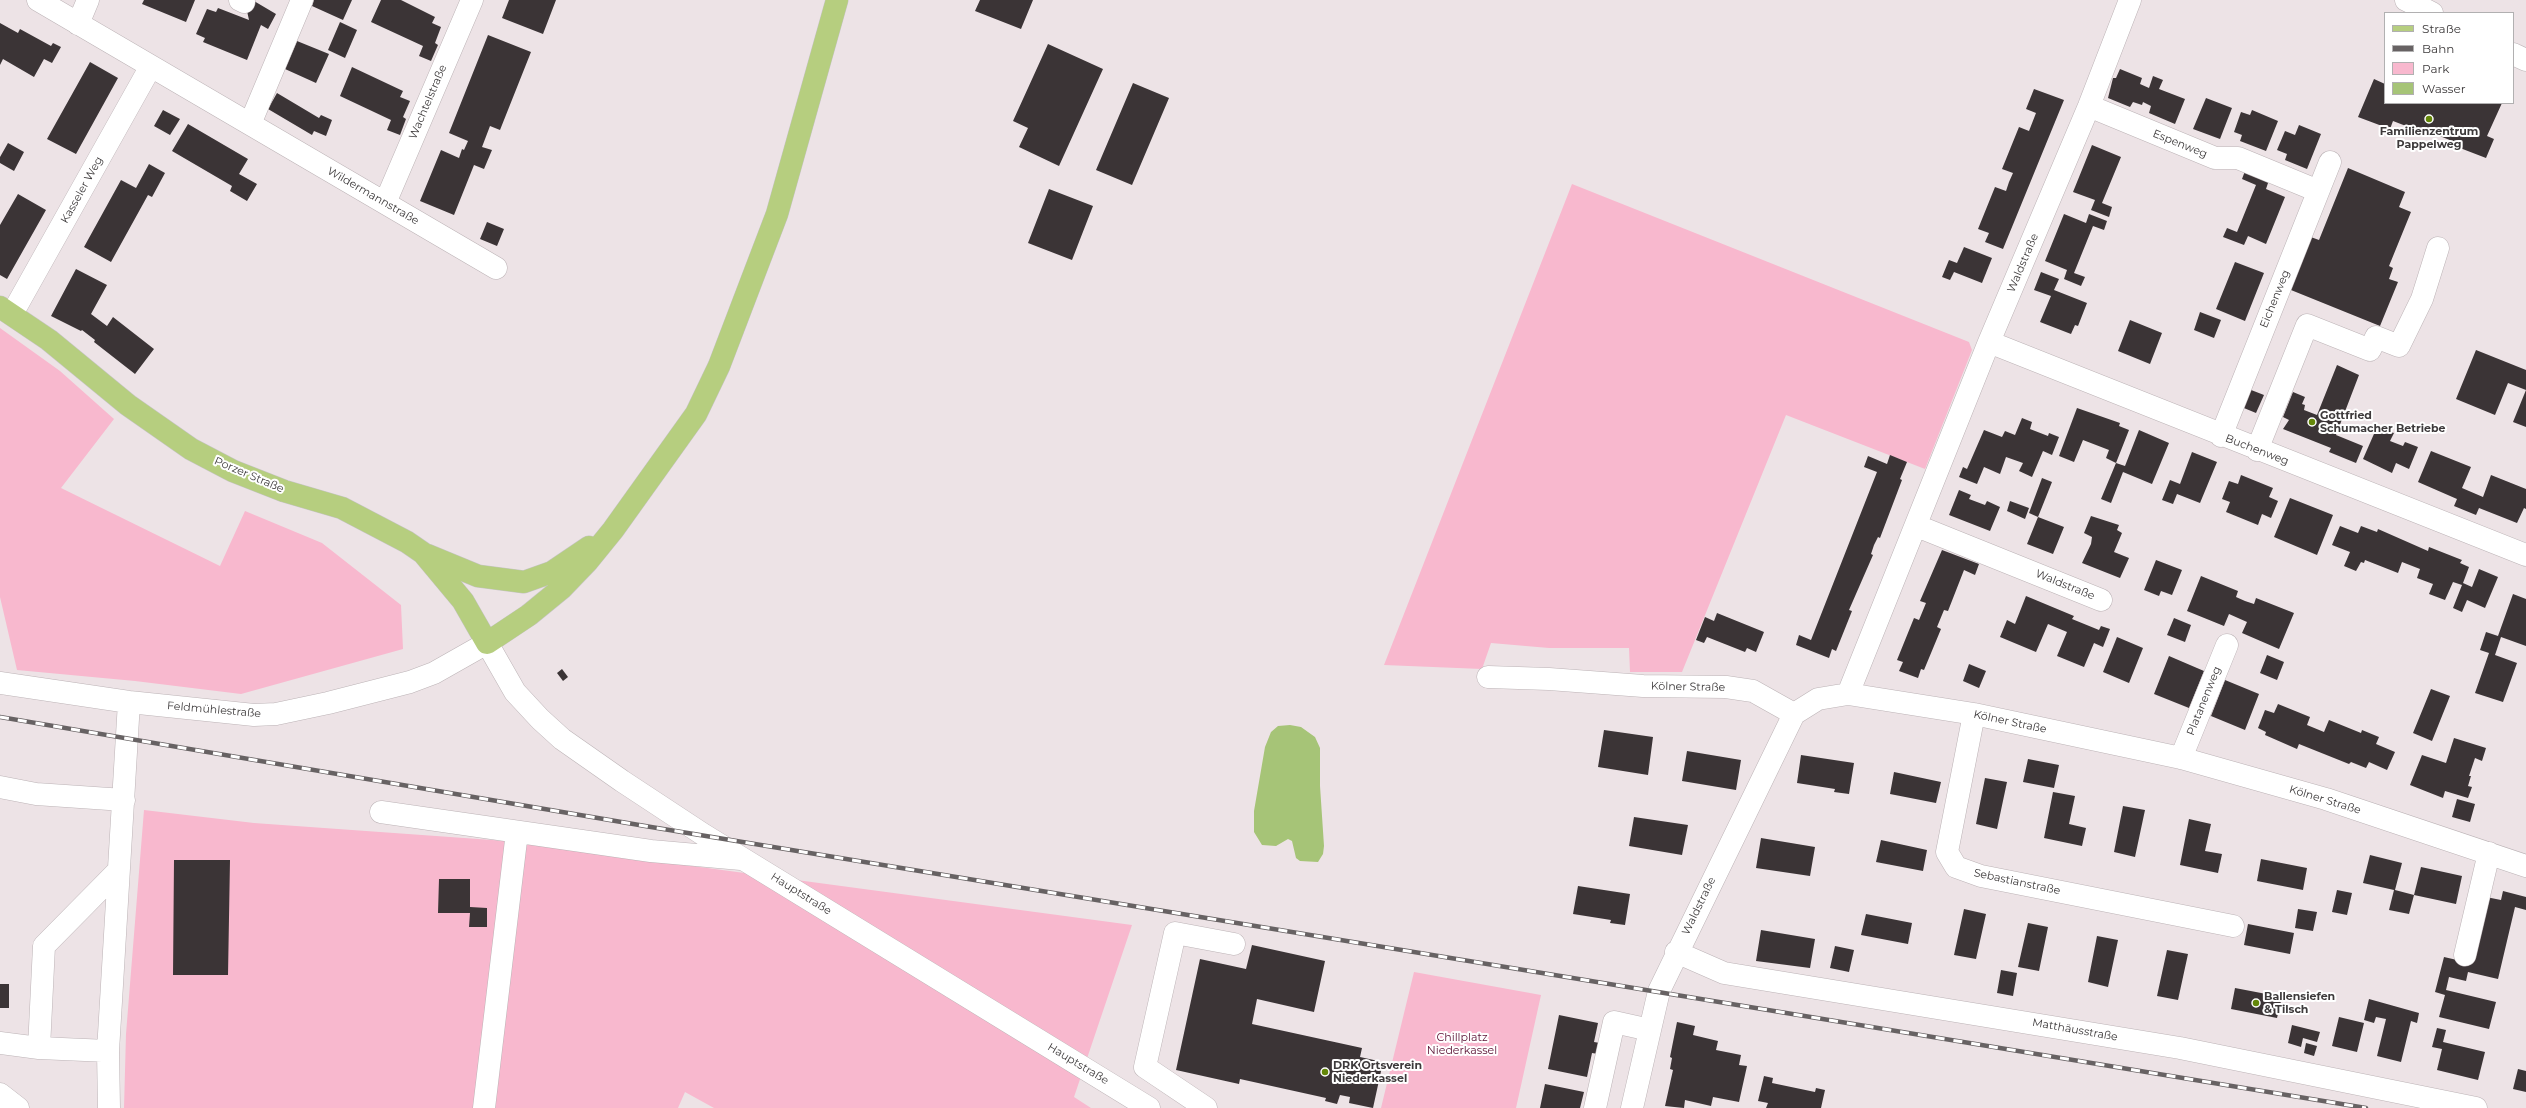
<!DOCTYPE html>
<html>
<head>
<meta charset="utf-8">
<style>
	body { margin:0 }
	#map { position:relative; width:2526px; height:1108px; overflow:hidden; background:#ede3e6; font-family:Montserrat,sans-serif }
	canvas { display:block }
	.legend { position:absolute; left:2384px; top:12px; width:130px; height:92px; box-sizing:border-box; background:#fff; border:1px solid #b1b0b1; margin:0; padding:5px 7px; list-style:none; font-size:12px; color:#3d3a3b }
	.legend li { display:flex; align-items:center; gap:8px; height:20px }
	.legend b { width:20px; border:1px solid #b1b0b1 }
</style>
</head>
<body>
<div id="map">
<canvas width="2526" height="1108"></canvas>
<ul class="legend">
<li><b style="height:5px;background:#b6ce7f"></b>Straße</li>
<li><b style="height:5px;background:#676263"></b>Bahn</li>
<li><b style="height:11px;background:#f8b8ce"></b>Park</li>
<li><b style="height:11px;background:#a6c477"></b>Wasser</li>
</ul>
</div>
<script>
const ctx = document.querySelector('canvas').getContext('2d');
ctx.lineJoin = 'round';
function fill(path, color) { ctx.fillStyle = color; ctx.fill(path, 'evenodd'); }
const toPath = rows => new Path2D(rows.map(r => 'M' + r).join(''));
function stroke(path, color, width, dash) { ctx.strokeStyle = color; ctx.lineWidth = width; ctx.lineCap = dash ? 'butt' : 'round'; ctx.setLineDash(dash || []); ctx.stroke(path); }
function label(font, color, halo, rows, align = 'center') {
  ctx.font = font + ' Montserrat,sans-serif'; ctx.lineWidth = 4; ctx.setLineDash([]); ctx.textBaseline = 'middle'; ctx.strokeStyle = halo; ctx.fillStyle = color; for (const [text, x, y, turn = 0] of rows) {
    ctx.save(); ctx.translate(x, y); ctx.rotate((+turn || 0) * Math.PI / 180); ctx.textAlign = isNaN(turn) ? turn : align; if (halo) ctx.strokeText(text, 0, 0); ctx.fillText(text, 0, 0); ctx.restore();
  }
}
const green = toPath([
	[1572,184,1969,342,1972,350,1925,469,1786,415,1682,672,1630,672,1629,648,1549,648,1491,643,1482,669,1384,665],
	[0,328,60,371,114,419,61,488,220,566,245,511,322,543,401,605,403,649,241,694,135,681,17,670,0,597],
	[144,810,254,823,506,841,1132,925,1074,1097,1091,1108,714,1108,685,1092,678,1108,124,1108,126,1034],
	[1414,972,1541,995,1516,1108,1381,1108]
]);
const water = toPath([
	[1290,725,1301,727,1315,737,1320,748,1320,786,1324,846,1323,854,1318,862,1300,861,1296,858,1292,841,1288,839,1276,846,1262,845,1254,832,1254,811,1265,747,1271,732,1278,726]
]);
const building = toPath([
	[144,0,195,0,186,22,142,4],
	[314,0,352,0,343,20,312,6],
	[381,0,401,0,435,17,432,23,441,27,435,43,438,45,431,61,419,56,423,46,371,22],
	[509,0,556,0,543,34,502,18],
	[980,0,1033,0,1021,29,975,11],
	[254,1,276,14,268,29,261,25,247,60,203,42,205,38,196,34,207,9,216,12,218,8,249,20,247,11],
	[340,22,357,30,345,58,328,50],
	[0,23,18,33,20,29,51,46,53,43,61,47,52,63,44,59,34,77,3,59,0,65],
	[488,35,531,52,500,130,490,126,482,147,492,150,484,169,474,165,454,215,420,201,441,150,459,158,462,149,464,150,468,141,449,133],
	[297,41,329,54,316,83,285,69],
	[1048,44,1103,69,1059,166,1019,147,1028,128,1013,121],
	[90,62,118,78,76,154,47,139],
	[352,67,403,91,400,97,410,101,403,117,406,119,400,135,387,130,391,120,340,96],
	[2120,69,2142,78,2140,84,2149,88,2153,76,2163,80,2159,89,2185,99,2175,124,2149,113,2151,106,2143,102,2142,105,2133,102,2130,107,2108,98,2113,78,2116,78],
	[2374,79,2385,84,2385,103,2502,103,2487,136,2494,139,2486,158,2460,148,2462,145,2420,128,2419,131,2393,121,2390,129,2358,117],
	[1133,83,1169,98,1132,185,1096,170],
	[2034,89,2064,100,2003,249,1985,242,1989,233,1978,229,1995,187,2006,191,2009,182,2013,173,2002,169,2019,127,2029,131,2036,113,2026,109],
	[277,93,319,118,321,115,332,120,326,136,314,131,312,135,268,109],
	[2206,98,2232,108,2220,139,2193,129],
	[163,110,180,119,170,135,154,126],
	[2252,110,2278,121,2266,151,2240,141,2242,135,2234,132,2241,112,2250,115],
	[188,124,248,159,239,174,257,184,247,201,230,191,232,186,172,151],
	[2299,125,2321,134,2307,169,2285,160,2287,154,2277,150,2285,131,2295,135],
	[8,143,24,152,14,171,0,163,0,157],
	[2092,145,2121,157,2102,203,2112,207,2109,217,2091,210,2095,200,2073,192],
	[149,164,165,173,152,197,148,195,111,262,84,247,121,180,136,188],
	[2348,168,2405,192,2399,207,2411,212,2389,266,2393,268,2389,279,2398,282,2380,326,2286,288,2308,236,2319,240],
	[2245,171,2269,180,2266,189,2285,197,2266,244,2248,236,2244,245,2223,237,2227,228,2237,232,2256,185,2242,179],
	[1049,189,1093,206,1072,260,1028,243],
	[18,194,46,210,7,279,0,275,0,225],
	[2064,214,2086,223,2089,214,2107,221,2104,230,2093,226,2074,273,2085,277,2081,286,2064,279,2067,270,2045,261],
	[487,222,504,229,497,246,480,239],
	[1964,247,1992,258,1982,283,1954,272,1950,280,1942,277,1949,260,1957,263],
	[2235,262,2264,273,2245,321,2216,309],
	[76,269,107,285,91,314,107,326,113,317,154,349,135,374,94,342,95,340,82,330,81,331,51,316],
	[2041,272,2059,279,2054,290,2087,303,2078,326,2075,325,2071,334,2040,322,2051,296,2034,290],
	[2200,312,2221,320,2214,338,2194,330],
	[2130,320,2162,333,2150,364,2118,351],
	[2476,350,2526,370,2526,390,2508,383,2495,415,2456,399],
	[2337,365,2359,375,2336,435,2363,446,2356,463,2329,452,2331,448,2283,429,2289,420,2283,417,2293,392,2305,397,2302,404,2305,405,2304,410,2317,415],
	[2246,388,2264,395,2256,413,2239,406],
	[2526,390,2526,427,2513,422],
	[2077,408,2120,423,2119,426,2129,430,2116,463,2106,458,2109,450,2083,440,2074,462,2059,456],
	[2022,418,2032,422,2030,429,2048,436,2049,433,2059,437,2052,455,2043,451,2032,477,2019,471,2023,463,2006,457,2000,474,1984,467,1977,484,1959,477,1963,467,1967,469,1984,430,2002,437,2005,431,2015,435],
	[2377,427,2394,433,2390,441,2403,446,2405,442,2418,447,2409,469,2396,463,2392,473,2363,459],
	[2139,430,2169,443,2152,484,2123,472,2111,503,2101,499,2116,463,2125,466],
	[2431,451,2471,467,2462,488,2483,497,2491,475,2526,489,2526,509,2524,508,2517,523,2479,508,2476,515,2454,506,2457,499,2418,482],
	[2192,452,2217,462,2200,503,2177,494,2173,504,2162,500,2170,480,2180,484],
	[1890,455,1907,462,1900,479,1902,480,1880,538,1878,537,1874,545,1871,554,1873,555,1849,610,1852,611,1836,651,1832,649,1829,658,1796,645,1799,635,1811,640,1877,472,1864,467,1868,456,1887,464],
	[2241,475,2273,488,2269,497,2278,501,2271,518,2262,514,2258,525,2226,512,2230,502,2222,499,2229,481,2238,484],
	[2042,478,2052,482,2038,517,2064,527,2053,554,2027,544,2038,517,2029,513],
	[1959,490,1971,495,1969,499,1985,505,1987,501,2000,507,1990,531,1949,515],
	[2290,498,2333,515,2317,555,2274,537],
	[2010,501,2029,508,2025,519,2007,511],
	[2091,516,2119,525,2117,530,2122,533,2114,552,2129,558,2120,578,2082,563,2091,544,2092,537,2084,533],
	[2340,526,2358,533,2361,526,2377,532,2378,529,2428,551,2429,547,2462,560,2460,563,2469,567,2463,583,2472,587,2479,569,2498,577,2485,608,2467,600,2462,612,2453,608,2462,585,2453,582,2445,600,2429,594,2433,584,2417,578,2420,569,2402,562,2398,573,2365,560,2364,563,2361,562,2356,571,2344,566,2350,552,2332,545],
	[1942,550,1979,564,1975,575,1964,570,1948,611,1944,610,1937,627,1941,629,1924,670,1921,669,1918,678,1899,671,1903,662,1897,660,1914,618,1919,620,1926,603,1920,601],
	[2156,560,2182,570,2172,595,2161,591,2159,596,2144,590],
	[2201,576,2238,591,2236,597,2245,601,2254,604,2256,598,2294,613,2279,649,2242,633,2247,622,2229,614,2224,626,2187,611],
	[2513,594,2526,599,2526,646,2501,637,2495,655,2517,663,2503,702,2475,693,2489,653,2480,650,2486,632,2498,636],
	[2026,596,2074,616,2072,619,2099,630,2101,626,2110,629,2103,647,2094,643,2084,667,2057,656,2067,632,2048,624,2036,652,2000,637,2007,620,2015,624],
	[1717,613,1764,632,1756,652,1747,648,1745,652,1707,637,1704,643,1696,640,1705,617,1714,621],
	[2174,618,2191,625,2185,642,2167,635],
	[2117,637,2143,648,2129,683,2103,672],
	[2267,655,2284,662,2277,680,2260,673],
	[2169,656,2204,671,2189,708,2154,694],
	[1969,664,1986,671,1979,688,1963,681],
	[562,669,568,677,563,681,557,673],
	[2225,680,2259,694,2245,730,2211,716],
	[2431,689,2450,696,2432,741,2413,733],
	[2278,704,2310,717,2307,725,2324,732,2329,720,2361,733,2362,730,2379,737,2376,744,2395,752,2387,770,2369,762,2366,768,2351,762,2349,764,2299,744,2297,749,2265,735,2266,732,2258,728,2265,710,2274,713],
	[1604,730,1653,737,1648,775,1598,767],
	[2454,738,2486,748,2482,761,2475,758,2469,776,2471,776,2468,786,2472,787,2468,798,2445,791,2443,798,2410,785,2422,755,2446,763],
	[1687,751,1741,760,1736,790,1682,781],
	[1801,755,1854,763,1849,794,1834,792,1835,789,1797,783],
	[2028,759,2059,765,2054,788,2023,782],
	[1894,772,1941,782,1936,803,1890,794],
	[1985,778,2007,782,1997,829,1976,824],
	[2053,792,2075,796,2069,824,2086,828,2082,846,2044,838],
	[2457,799,2475,804,2470,822,2452,817],
	[2123,806,2145,810,2135,857,2114,852],
	[1634,817,1688,825,1682,855,1629,846],
	[2189,819,2211,824,2205,851,2222,854,2218,873,2180,865],
	[1761,838,1815,847,1810,876,1756,868],
	[1881,840,1927,850,1923,871,1876,862],
	[2370,855,2402,863,2395,890,2414,895,2409,914,2389,910,2394,890,2363,883],
	[2261,859,2307,868,2303,890,2257,881],
	[174,860,230,860,228,975,173,975],
	[2421,867,2462,876,2456,904,2414,895],
	[439,879,470,879,470,907,487,908,487,927,469,927,470,913,438,913],
	[1578,886,1630,894,1625,925,1610,923,1611,920,1573,914],
	[2337,890,2352,893,2347,915,2332,912],
	[2503,891,2526,897,2526,910,2515,907,2498,979,2468,972,2466,981,2449,977,2446,990,2496,1002,2489,1029,2439,1017,2445,995,2435,992,2444,957,2470,963,2486,897,2501,900],
	[1964,909,1986,914,1976,959,1954,955],
	[2298,909,2317,912,2313,931,2295,928],
	[1866,914,1912,923,1908,944,1861,935],
	[2028,923,2048,927,2039,971,2018,967],
	[2248,924,2294,933,2290,954,2244,945],
	[1761,930,1815,939,1810,968,1756,961],
	[2097,936,2118,940,2108,987,2088,982],
	[1252,945,1325,961,1314,1012,1257,999,1252,1024,1362,1048,1360,1057,1383,1062,1373,1108,1349,1103,1350,1097,1340,1095,1337,1104,1325,1101,1326,1098,1240,1079,1239,1084,1176,1070,1200,959,1246,969],
	[1835,946,1854,950,1849,972,1830,968],
	[2167,950,2188,954,2178,1000,2157,996],
	[2001,970,2017,973,2013,996,1997,993],
	[0,984,9,984,9,1008,0,1008],
	[2235,988,2282,997,2277,1018,2231,1009],
	[2369,999,2419,1013,2417,1023,2411,1021,2401,1062,2377,1056,2386,1019,2376,1017,2374,1023,2364,1020],
	[1559,1015,1598,1023,1594,1042,1600,1043,1598,1054,1592,1053,1587,1077,1548,1069],
	[2339,1017,2364,1023,2357,1052,2332,1046],
	[1677,1022,1695,1026,1693,1035,1718,1041,1716,1050,1741,1055,1739,1065,1747,1066,1739,1102,1713,1097,1711,1106,1685,1100,1684,1108,1665,1106,1673,1070,1670,1069,1672,1058,1670,1057],
	[2292,1025,2320,1032,2317,1042,2303,1038,2301,1047,2288,1043],
	[2437,1028,2446,1030,2443,1042,2485,1052,2478,1080,2437,1070,2442,1049,2432,1047],
	[2306,1043,2317,1046,2314,1056,2304,1053],
	[2518,1069,2526,1071,2526,1092,2513,1089],
	[1764,1076,1773,1078,1772,1083,1815,1092,1816,1088,1825,1090,1821,1108,1766,1108,1768,1103,1758,1101],
	[1545,1084,1584,1092,1580,1108,1540,1108]
]);
const minor = toPath([
	[38,0,496,268],
	[240,0,244,2],
	[2406,0,2432,13],
	[78,24,88,0],
	[2513,54,2526,60],
	[2089,106,2215,158,2238,158,2318,191],
	[250,124,302,0],
	[385,203,472,0],
	[12,314,151,66],
	[1989,342,2526,555],
	[2221,436,2330,162],
	[2257,450,2307,325,2370,350,2376,337,2399,346,2422,299,2438,248],
	[1917,526,2101,600],
	[1488,677,1549,679,1643,686,1726,687,1753,691,1794,714],
	[0,683,129,702,254,715,276,714,328,703,410,682,434,673,487,643,515,692,540,719,562,739,622,781,704,835,1149,1108],
	[1848,694,1989,342,2089,106,2130,0],
	[1794,714,1818,699,1848,694,1974,714,2181,758,2326,799,2526,866],
	[1974,714,1947,852,1956,867,1981,876,2233,926],
	[2181,758,2227,645],
	[0,787,36,794,124,800],
	[381,812,651,851,741,859],
	[1676,952,1724,973,2180,1048,2476,1108],
	[2465,955,2489,853],
	[0,1043,39,1048,108,1051,129,702],
	[39,1048,44,946,118,871],
	[108,1051,109,1108],
	[0,1094,18,1108],
	[484,1108,517,832],
	[1206,1108,1145,1067,1175,933,1234,944],
	[1595,1108,1614,1022,1650,1030],
	[1632,1108,1659,991,1794,714]
]);
const major = toPath([
	[0,307,49,340,128,405,191,449,233,471,284,491,342,508,407,542,423,553,463,601,487,643,529,615,562,588,587,562,613,530,696,414,719,366,777,214,837,0],
	[427,555,478,576,524,582,552,572,589,547]
]);
const rail = toPath([
	[0,717,651,827,2366,1108]
]);
const markers = [
	[2429,119,4,"#648709"],
	[2312,422,4,"#648709"],
	[2256,1003,4,"#648709"],
	[1325,1072,4,"#648709"]
];
const streetNames = [
	["Wachtelstraße",428,102,-67],
	["Espenweg",2180,144,22],
	["Kasseler Weg",82,190,-61],
	["Wildermannstraße",373,196,30],
	["Waldstraße",2023,263,-67],
	["Eichenweg",2275,299,-68],
	["Buchenweg",2257,450,21],
	["Porzer Straße",249,475,23],
	["Waldstraße",2065,585,22],
	["Kölner Straße",1688,687,1],
	["Platanenweg",2204,701,-68],
	["Feldmühlestraße",214,710,5],
	["Kölner Straße",2010,722,12],
	["Kölner Straße",2325,800,17],
	["Sebastianstraße",2017,882,12],
	["Hauptstraße",801,894,32],
	["Waldstraße",1699,906,-64],
	["Matthäusstraße",2075,1030,10],
	["Hauptstraße",1078,1064,31]
];
const poiNames = [
	["Familienzentrum",2429,132,"center"],
	["Pappelweg",2429,145,"center"],
	["Gottfried",2320,416],
	["Schumacher Betriebe",2320,429],
	["Ballensiefen",2264,997],
	["& Tilsch",2264,1010],
	["DRK Ortsverein",1333,1066],
	["Niederkassel",1333,1079]
];
const parkNames = [
	["Chillplatz",1462,1038],
	["Niederkassel",1462,1051]
];
fill(green, '#f8b8ce');
fill(water, '#a6c477');
fill(building, '#3b3436');
stroke(minor, '#bcb3b6', 23);
stroke(major, '#c5c4c4', 23);
stroke(minor, '#fff', 22);
stroke(major, '#b6ce7f', 22);
stroke(rail, '#676263', 4.5);
stroke(rail, '#fff', 3, [9]);
for (const [x, y, r, color] of markers) { const dot = new Path2D(); dot.arc(x, y, r, 0, 2 * Math.PI); ctx.fillStyle = color; ctx.fill(dot); stroke(dot, '#fff', 1.5); }
label('11px', '#3d3a3b', '#fff', streetNames);
label('bold 11px', '#3d3a3b', '#fff', poiNames, 'left');
label('11px', '#580e31', '#fff', parkNames);
</script>
</body>
</html>
